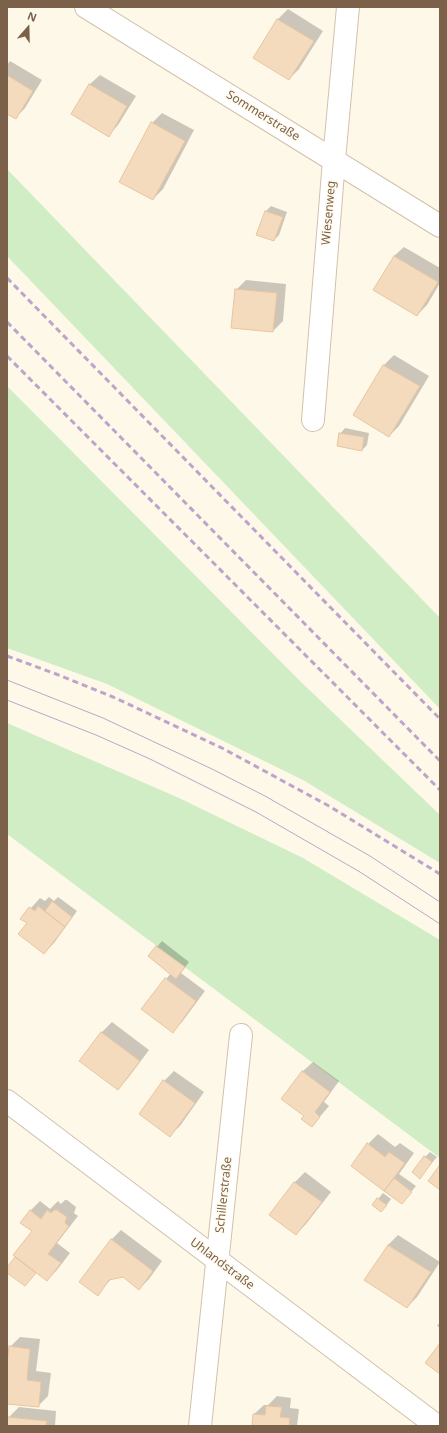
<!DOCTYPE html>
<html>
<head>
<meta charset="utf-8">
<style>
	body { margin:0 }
	#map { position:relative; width:447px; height:1433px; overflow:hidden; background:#fef8e8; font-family:"Noto Sans",sans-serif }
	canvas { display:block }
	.frame { position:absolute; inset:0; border:8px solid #7b6149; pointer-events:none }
	.north { position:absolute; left:8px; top:8px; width:40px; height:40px; -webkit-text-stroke:3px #fffbf0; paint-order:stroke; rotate:20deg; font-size:11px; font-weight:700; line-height:16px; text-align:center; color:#7b6149 }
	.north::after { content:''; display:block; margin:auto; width:14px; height:18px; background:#7b6149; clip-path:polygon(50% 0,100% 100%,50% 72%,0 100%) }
</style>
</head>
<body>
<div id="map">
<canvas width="447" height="1433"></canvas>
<div class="frame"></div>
<div class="north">N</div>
</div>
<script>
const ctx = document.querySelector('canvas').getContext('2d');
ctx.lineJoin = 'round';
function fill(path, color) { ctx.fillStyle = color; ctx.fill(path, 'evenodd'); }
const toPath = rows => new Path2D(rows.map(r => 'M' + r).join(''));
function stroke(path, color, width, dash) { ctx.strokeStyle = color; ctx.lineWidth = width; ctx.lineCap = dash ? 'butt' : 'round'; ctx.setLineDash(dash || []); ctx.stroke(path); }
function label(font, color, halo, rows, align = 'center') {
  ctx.font = font + ' "Noto Sans",sans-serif'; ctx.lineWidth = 3.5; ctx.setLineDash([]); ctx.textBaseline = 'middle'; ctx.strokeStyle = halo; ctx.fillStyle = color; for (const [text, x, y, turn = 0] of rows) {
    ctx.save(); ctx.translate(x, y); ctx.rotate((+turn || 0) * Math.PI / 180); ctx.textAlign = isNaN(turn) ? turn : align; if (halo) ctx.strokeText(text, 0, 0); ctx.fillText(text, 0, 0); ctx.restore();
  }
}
const green = toPath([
	[7,169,440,618,440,709,7,256],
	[7,386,299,680,440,815,440,863,303,780,107,684,7,648],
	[7,723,179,798,303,858,440,940,440,1158,7,834]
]);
const shadow = toPath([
	[288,9,323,31,299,69,289,79,254,57,278,19],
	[10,61,42,80,25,108,15,118,7,113,7,65],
	[100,75,136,96,118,125,109,135,73,114,90,84],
	[162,113,194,130,163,189,153,199,152,123],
	[271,206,287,212,279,235,274,240,266,211],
	[404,247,440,268,440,283,427,305,417,315,394,256],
	[246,280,286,284,283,321,273,331,236,290],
	[394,355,429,376,399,426,389,436,354,415,384,365],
	[345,428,369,433,367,445,362,450,340,434],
	[49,897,54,901,58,897,77,911,54,943,44,953,28,923,22,918,40,898,45,901],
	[162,941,189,962,181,973,205,991,182,1022,173,1031,142,1009,171,973,149,956],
	[112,1022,149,1050,128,1078,118,1088,81,1060,102,1032],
	[313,1062,339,1081,324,1102,329,1106,312,1126,305,1115,283,1098,303,1071],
	[174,1071,204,1092,180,1126,170,1135,140,1113,164,1081],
	[378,1134,395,1147,400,1143,414,1153,399,1174,416,1186,402,1203,352,1166,368,1144],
	[430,1152,437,1157,420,1177,425,1157],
	[305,1172,331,1192,306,1224,296,1234,271,1214,295,1182],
	[383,1193,391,1199,386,1206,373,1205],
	[65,1200,67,1200,76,1207,74,1213,78,1216,57,1243,70,1253,57,1270,47,1280,36,1272,25,1285,7,1271,7,1269,17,1257,33,1231,30,1211,40,1201,50,1209,58,1201,61,1204],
	[121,1230,162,1261,149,1279,139,1289,123,1276,112,1278,98,1294,111,1240],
	[398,1235,440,1262,417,1297,407,1307,366,1280,388,1245],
	[440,1322,440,1328,437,1326],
	[20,1337,40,1339,36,1371,51,1373,48,1396,38,1406,7,1403,7,1373,10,1347],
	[277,1396,291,1398,290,1408,299,1409,297,1426,253,1426,254,1414,264,1405,268,1405],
	[19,1407,56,1411,55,1426,8,1426,9,1417]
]);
const building = toPath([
	[277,19,314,41,289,80,253,58,277,19],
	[7,75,33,91,16,119,7,114,7,75],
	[89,84,127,106,109,137,71,114,89,84],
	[151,122,185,141,153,200,119,182,151,122],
	[265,211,283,217,274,241,256,235,265,211],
	[394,256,438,282,417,316,373,290,394,256],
	[235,289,277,293,273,332,231,328,235,289],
	[383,365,420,386,389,437,353,415,383,365],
	[339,433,364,437,362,451,337,446,339,433],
	[52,901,72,917,65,927,45,911,52,901],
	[38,906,65,927,44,954,18,934,27,923,20,919,29,907,35,911,38,906],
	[156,946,185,967,176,979,148,956,156,946],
	[165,978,196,1001,173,1033,141,1009,165,978],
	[101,1032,140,1061,118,1090,79,1061,101,1032],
	[302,1071,330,1092,315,1112,320,1117,312,1127,301,1119,304,1116,281,1099,302,1071],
	[163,1080,195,1103,170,1137,139,1114,163,1080],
	[367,1143,385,1157,389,1152,405,1163,384,1191,351,1166,367,1143],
	[424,1156,432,1162,420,1179,412,1172,424,1156],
	[439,1166,440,1167,440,1190,428,1181,439,1166],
	[394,1178,412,1192,402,1204,384,1191,394,1178],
	[294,1182,322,1202,296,1235,269,1215,294,1182],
	[377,1198,387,1205,381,1212,372,1205,377,1198],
	[30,1210,41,1219,47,1210,51,1213,54,1210,57,1210,67,1217,65,1223,69,1226,48,1254,61,1263,47,1281,13,1255,32,1231,20,1223,30,1210],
	[111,1239,153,1271,139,1290,123,1277,109,1280,98,1296,79,1282,111,1239],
	[388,1245,431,1272,407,1308,364,1280,388,1245],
	[15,1257,36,1273,25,1286,7,1273,7,1267,15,1257],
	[440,1343,440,1374,425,1363,440,1343],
	[9,1346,30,1349,27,1380,41,1382,39,1407,7,1404,7,1364,9,1346],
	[266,1406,282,1407,280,1417,290,1418,289,1426,252,1426,253,1414,265,1415,266,1406],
	[8,1417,47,1421,46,1426,7,1426,8,1417]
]);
const street = toPath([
	[86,7,440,226],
	[313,420,334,160,348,7],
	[7,1101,437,1426],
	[200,1426,241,1035]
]);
const tram = toPath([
	[7,680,103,718,212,769,265,796,370,856,440,902],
	[7,700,96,735,150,759,256,812,360,872,440,924]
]);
const rail = toPath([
	[7,278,440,719],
	[7,322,440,761],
	[7,356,440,790],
	[7,656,56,674,113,697,222,748,329,806,440,874]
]);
const streetNames = [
	["Sommerstraße",263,116,32],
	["Wiesenweg",329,213,-85],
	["Schillerstraße",224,1195,-84],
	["Uhlandstraße",222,1264,37]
];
fill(green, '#d0edc5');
fill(shadow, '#0003');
fill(building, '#f5dbbe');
stroke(building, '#e9c49d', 1);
stroke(street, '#d2c1ac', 24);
stroke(street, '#fff', 22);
stroke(tram, '#bda4ca', 1);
stroke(rail, '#bda4ca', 3, [6, 4]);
label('12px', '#7b6149', '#fffbf0', streetNames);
</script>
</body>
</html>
